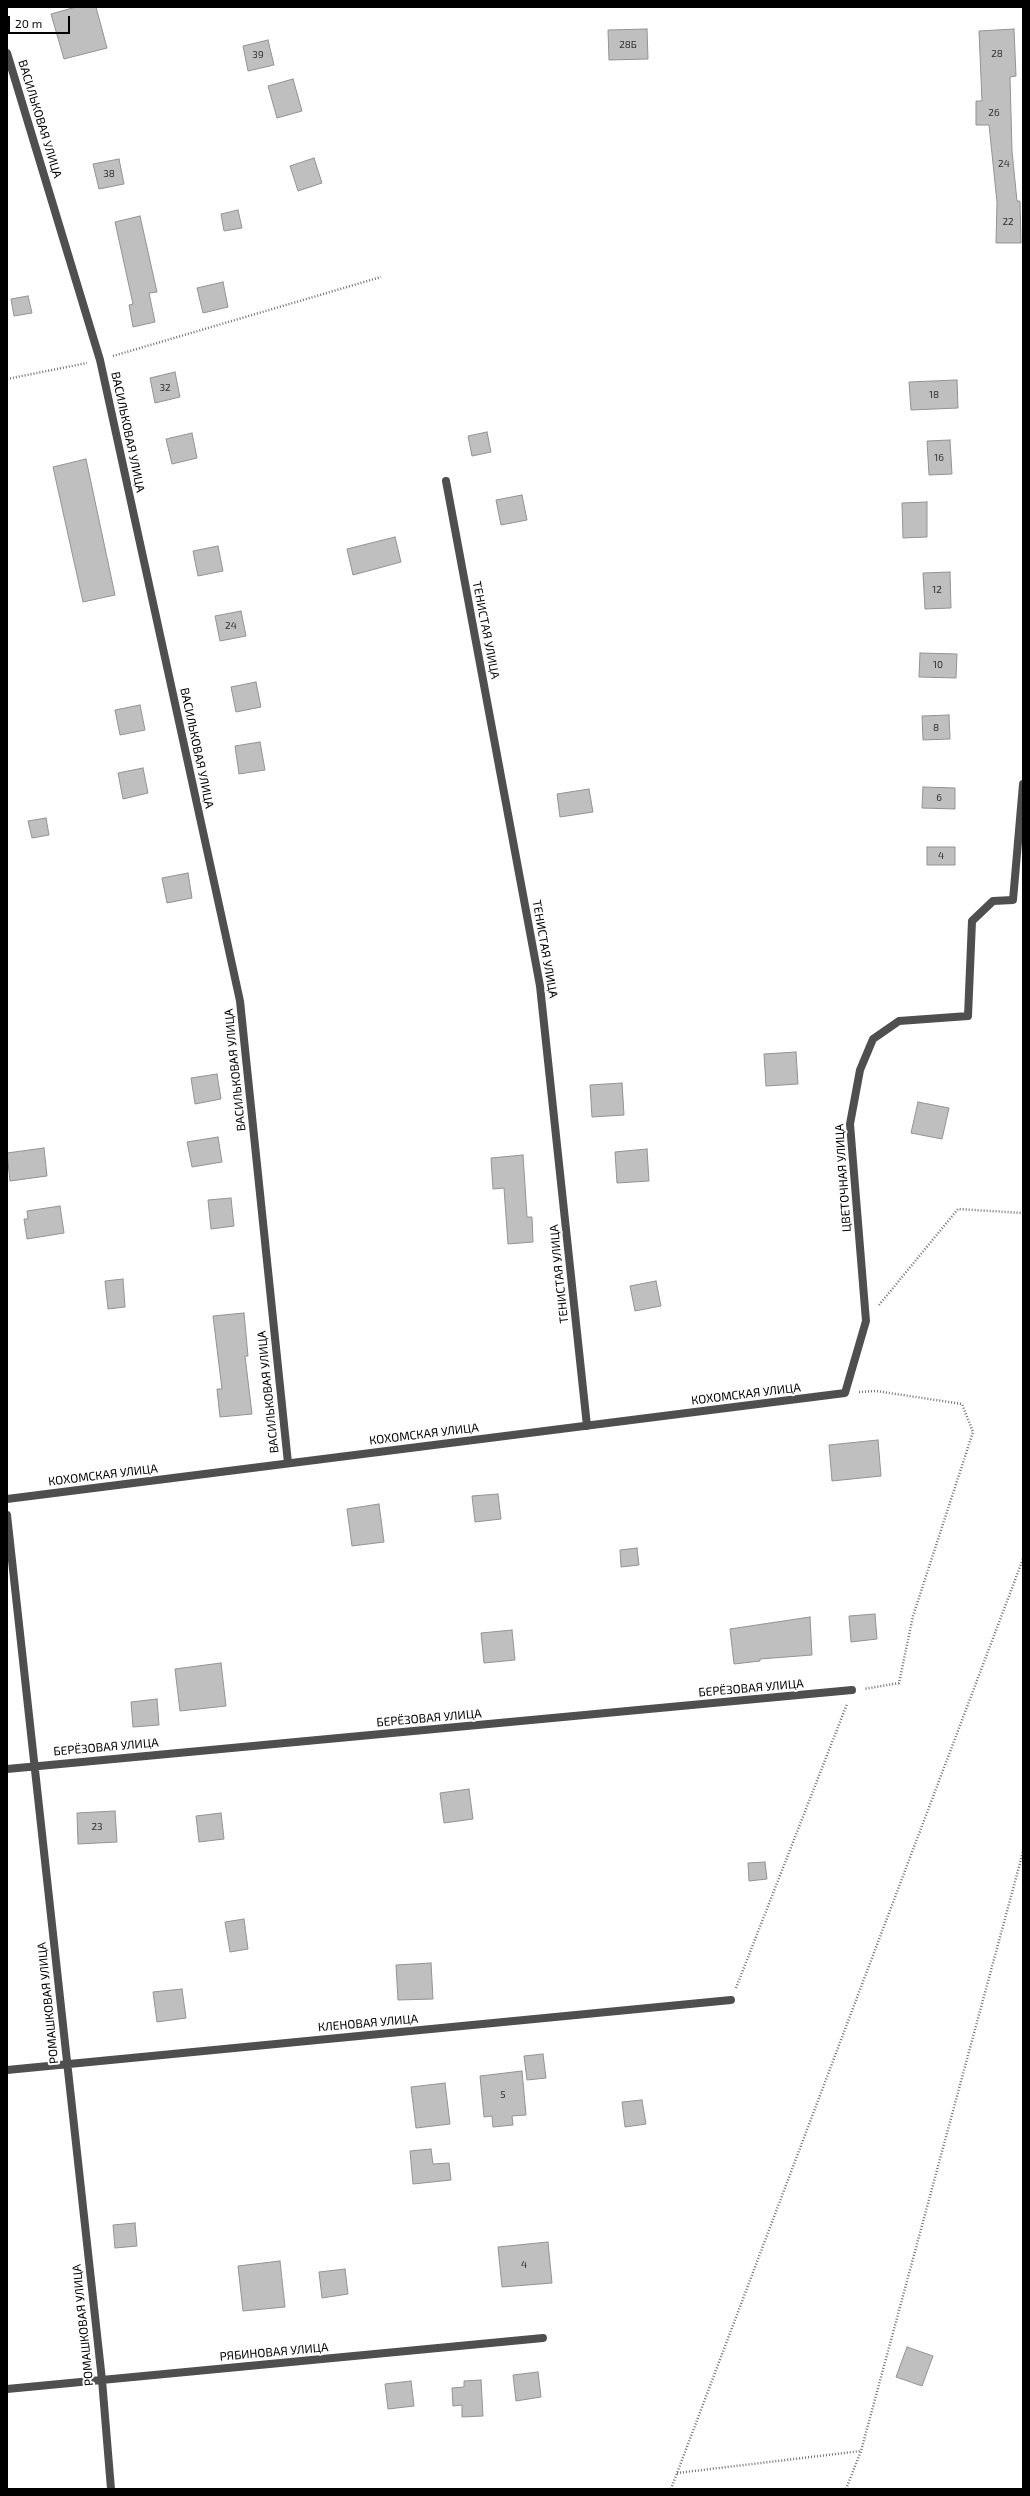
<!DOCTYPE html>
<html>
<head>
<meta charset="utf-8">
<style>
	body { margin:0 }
	#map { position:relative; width:1030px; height:2496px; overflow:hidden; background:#fff; font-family:"Exo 2",sans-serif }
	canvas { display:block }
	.frame { position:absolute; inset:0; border:8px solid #000; pointer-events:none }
	.scale { position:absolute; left:8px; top:16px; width:62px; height:18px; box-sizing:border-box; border:2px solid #000; border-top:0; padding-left:5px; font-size:12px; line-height:14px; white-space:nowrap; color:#000; -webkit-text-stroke:3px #fff; paint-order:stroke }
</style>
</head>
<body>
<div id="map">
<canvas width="1030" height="2496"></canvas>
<div class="frame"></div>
<div class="scale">20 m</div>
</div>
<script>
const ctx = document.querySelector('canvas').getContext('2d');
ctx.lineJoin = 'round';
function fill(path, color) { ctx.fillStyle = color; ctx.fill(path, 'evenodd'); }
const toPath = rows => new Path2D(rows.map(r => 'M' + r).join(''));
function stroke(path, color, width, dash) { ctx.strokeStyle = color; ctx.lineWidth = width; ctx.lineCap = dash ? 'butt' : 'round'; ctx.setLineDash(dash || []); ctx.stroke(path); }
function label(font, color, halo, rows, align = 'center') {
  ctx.font = font + ' "Exo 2",sans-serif'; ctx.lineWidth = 4; ctx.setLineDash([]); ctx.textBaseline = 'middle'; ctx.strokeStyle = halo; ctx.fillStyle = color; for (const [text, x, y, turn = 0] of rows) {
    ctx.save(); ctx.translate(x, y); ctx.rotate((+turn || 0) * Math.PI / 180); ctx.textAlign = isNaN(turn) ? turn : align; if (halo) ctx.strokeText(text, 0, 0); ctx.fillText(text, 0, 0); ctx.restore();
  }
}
const building = toPath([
	[76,7,96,7,107,48,64,59,51,14,76,7],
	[647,29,648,59,609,60,608,30,647,29],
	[1014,29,1016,76,1010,77,1012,151,1017,201,1020,201,1021,243,996,243,997,202,989,125,976,125,976,101,982,101,979,31,1014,29],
	[268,40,274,65,248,71,243,46,268,40],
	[293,79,302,111,277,118,268,86,293,79],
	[314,158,322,183,298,191,290,166,314,158],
	[119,159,124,184,99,189,93,164,119,159],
	[238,210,242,228,224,231,221,214,238,210],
	[140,216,157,292,149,293,155,322,133,327,129,305,133,304,115,222,140,216],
	[223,282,228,307,203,313,197,288,223,282],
	[28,296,32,313,14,316,11,299,28,296],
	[175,372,180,397,155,403,150,378,175,372],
	[957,380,958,408,911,410,909,382,957,380],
	[487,432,491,452,472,456,468,436,487,432],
	[192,433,197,458,172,464,166,439,192,433],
	[950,440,952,474,929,475,927,441,950,440],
	[86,459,115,595,83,602,53,467,86,459],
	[522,495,527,520,501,525,496,500,522,495],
	[927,502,927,537,903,538,902,503,927,502],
	[395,537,401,562,353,575,347,549,395,537],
	[218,546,223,571,198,576,193,551,218,546],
	[950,572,951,608,925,609,923,573,950,572],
	[241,611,246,636,220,641,215,616,241,611],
	[920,653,957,654,956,678,919,677,920,653],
	[256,682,261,707,236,712,231,687,256,682],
	[140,705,145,730,120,735,115,710,140,705],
	[949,715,950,739,923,740,922,716,949,715],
	[260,742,265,770,239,774,235,746,260,742],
	[143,768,148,793,123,799,118,773,143,768],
	[923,787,955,788,955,809,922,808,923,787],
	[589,789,593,812,560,817,557,794,589,789],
	[46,818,49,835,32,838,28,821,46,818],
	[927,847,955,847,955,865,927,865,927,847],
	[188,873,192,898,167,903,162,878,188,873],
	[796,1052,798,1084,766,1086,764,1054,796,1052],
	[217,1074,221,1099,195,1104,191,1078,217,1074],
	[622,1083,624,1115,592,1117,590,1085,622,1083],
	[918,1102,949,1108,942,1139,911,1133,918,1102],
	[218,1137,222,1162,192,1167,187,1142,218,1137],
	[44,1148,47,1176,10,1181,7,1153,44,1148],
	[647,1149,649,1181,617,1183,615,1152,647,1149],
	[523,1155,527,1217,532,1217,533,1242,508,1244,504,1188,493,1189,491,1158,523,1155],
	[231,1198,234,1226,211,1229,208,1200,231,1198],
	[60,1206,64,1233,27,1239,24,1219,28,1219,27,1211,60,1206],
	[123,1279,125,1307,108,1309,105,1281,123,1279],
	[656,1281,661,1306,635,1311,630,1286,656,1281],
	[244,1313,248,1356,245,1356,252,1414,220,1417,217,1389,222,1389,213,1316,244,1313],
	[878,1440,881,1476,832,1481,829,1445,878,1440],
	[498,1494,501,1519,475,1522,472,1496,498,1494],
	[379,1504,384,1542,352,1546,347,1509,379,1504],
	[637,1548,639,1565,621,1567,620,1550,637,1548],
	[875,1614,877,1639,851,1642,849,1616,875,1614],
	[810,1617,812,1655,760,1659,760,1661,734,1664,730,1629,810,1617],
	[512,1630,515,1660,484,1663,481,1633,512,1630],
	[221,1663,226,1706,180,1711,175,1669,221,1663],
	[157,1699,159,1725,133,1727,131,1702,157,1699],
	[469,1789,473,1819,444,1823,440,1793,469,1789],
	[115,1811,117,1842,78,1844,77,1813,115,1811],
	[221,1813,224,1839,199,1842,196,1816,221,1813],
	[765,1862,767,1879,749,1881,748,1863,765,1862],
	[244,1919,248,1949,230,1952,225,1922,244,1919],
	[431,1963,433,1999,398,2000,396,1965,431,1963],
	[182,1989,186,2018,157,2022,153,1992,182,1989],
	[543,2054,546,2078,527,2080,524,2056,543,2054],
	[522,2071,526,2115,512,2116,513,2125,493,2127,492,2116,484,2117,480,2076,522,2071],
	[445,2083,450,2124,416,2128,411,2087,445,2083],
	[642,2100,646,2124,625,2127,622,2102,642,2100],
	[431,2149,433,2164,449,2163,451,2180,413,2184,410,2151,431,2149],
	[135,2223,137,2246,115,2248,113,2225,135,2223],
	[548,2242,552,2283,502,2287,498,2247,548,2242],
	[280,2261,285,2307,243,2311,238,2266,280,2261],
	[345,2269,348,2294,322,2298,319,2272,345,2269],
	[907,2347,933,2356,922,2386,896,2377,907,2347],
	[538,2372,541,2397,516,2401,513,2375,538,2372],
	[481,2380,483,2416,462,2417,462,2405,453,2406,452,2388,464,2387,464,2381,481,2380],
	[411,2381,414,2406,388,2409,385,2384,411,2381]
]);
const path = toPath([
	[113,356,381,277],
	[7,379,87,363],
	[879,1305,958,1209,1023,1213],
	[859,1392,876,1391,962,1404,973,1432,913,1616,899,1683,864,1689],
	[736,1988,847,1704],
	[677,2473,861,2451],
	[671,2489,1023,1559],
	[846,2489,861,2451,1023,1852]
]);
const minor = toPath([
	[7,53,100,360,240,1001,288,1463],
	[446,481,540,986,587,1426],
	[7,1499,845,1393,866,1321,850,1124,860,1070,873,1039,899,1021,968,1016,972,921,993,901,1013,900,1023,784],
	[7,1515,102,2380,111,2489],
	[7,1769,852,1690],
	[7,2070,731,2000],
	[7,2389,543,2338]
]);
const numberNames = [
	["28Б",628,45],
	["28",997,54],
	["39",258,55],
	["26",994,113],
	["24",1004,164],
	["38",109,174],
	["22",1008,222],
	["32",165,388],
	["18",934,395],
	["16",939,458],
	["12",937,590],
	["24",231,626],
	["10",938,665],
	["8",936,728],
	["6",939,798],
	["4",941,856],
	["23",97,1827],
	["5",503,2095],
	["4",524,2265]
];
const streetNames = [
	["ВАСИЛЬКОВАЯ УЛИЦА",40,119,73],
	["ВАСИЛЬКОВАЯ УЛИЦА",128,432,78],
	["ТЕНИСТАЯ УЛИЦА",486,630,79],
	["ВАСИЛЬКОВАЯ УЛИЦА",197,748,78],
	["ТЕНИСТАЯ УЛИЦА",545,949,80],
	["ВАСИЛЬКОВАЯ УЛИЦА",235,1070,-96],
	["ЦВЕТОЧНАЯ УЛИЦА",843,1178,-94],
	["ТЕНИСТАЯ УЛИЦА",559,1274,-96],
	["ВАСИЛЬКОВАЯ УЛИЦА",268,1392,-96],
	["КОХОМСКАЯ УЛИЦА",746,1394,-7],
	["КОХОМСКАЯ УЛИЦА",424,1434,-7],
	["КОХОМСКАЯ УЛИЦА",103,1475,-7],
	["БЕРЁЗОВАЯ УЛИЦА",751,1688,-5],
	["БЕРЁЗОВАЯ УЛИЦА",429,1718,-5],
	["БЕРЁЗОВАЯ УЛИЦА",106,1747,-5],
	["РОМАШКОВАЯ УЛИЦА",48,2003,-96],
	["КЛЕНОВАЯ УЛИЦА",368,2023,-5],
	["РОМАШКОВАЯ УЛИЦА",83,2325,-96],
	["РЯБИНОВАЯ УЛИЦА",274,2352,-5]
];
fill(building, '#bfbfbf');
stroke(building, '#939393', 1);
stroke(path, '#717171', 2.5, [1, 2]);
stroke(minor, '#4f4f4f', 8);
label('10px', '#303030', null, numberNames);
label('12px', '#000', '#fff', streetNames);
</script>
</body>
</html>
